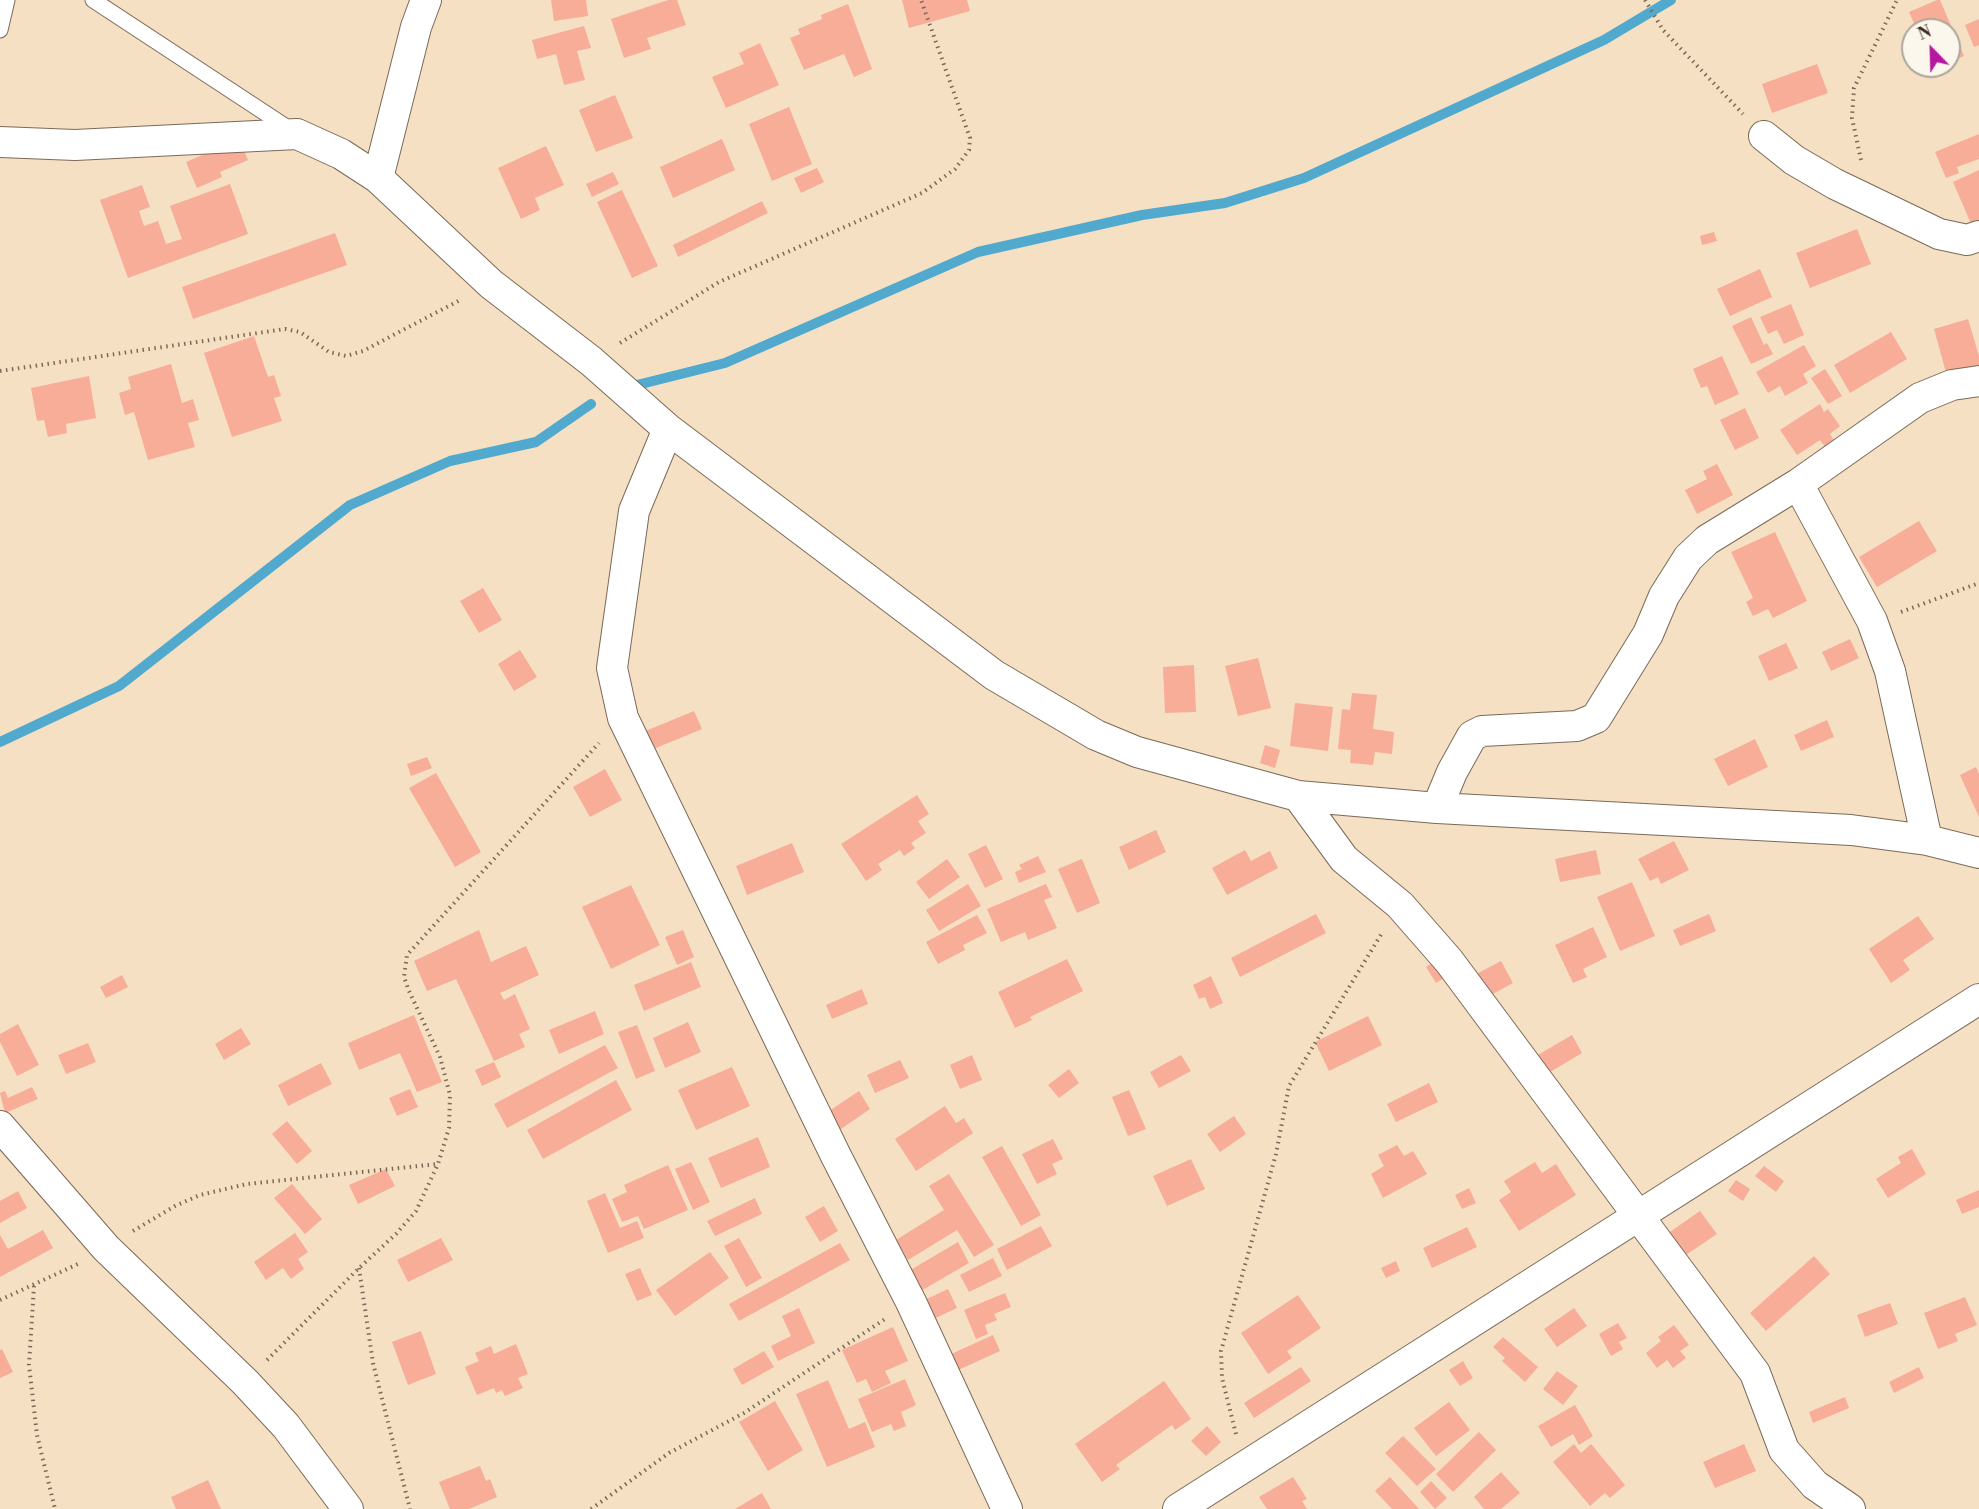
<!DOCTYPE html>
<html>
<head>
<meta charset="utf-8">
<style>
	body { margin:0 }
	#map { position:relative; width:1979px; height:1509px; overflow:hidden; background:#f5e0c4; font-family:"Libre Bodoni",serif }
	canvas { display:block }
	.north { position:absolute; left:1901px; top:18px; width:60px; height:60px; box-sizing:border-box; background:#fbf7ec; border:2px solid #aea59a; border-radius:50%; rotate:337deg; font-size:16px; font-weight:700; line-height:24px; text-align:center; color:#3b2a1e }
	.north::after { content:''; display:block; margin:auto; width:21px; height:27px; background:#b5179e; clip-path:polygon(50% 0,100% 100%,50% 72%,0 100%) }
</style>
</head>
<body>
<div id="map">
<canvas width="1979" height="1509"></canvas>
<div class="north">N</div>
</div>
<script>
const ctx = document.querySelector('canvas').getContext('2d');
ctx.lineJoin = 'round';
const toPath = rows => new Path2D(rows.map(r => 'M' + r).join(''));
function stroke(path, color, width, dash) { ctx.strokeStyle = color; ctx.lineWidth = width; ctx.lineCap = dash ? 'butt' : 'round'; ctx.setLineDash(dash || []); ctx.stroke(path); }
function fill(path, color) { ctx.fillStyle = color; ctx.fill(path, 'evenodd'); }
const stream = toPath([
	[637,385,725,363,978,252,1142,215,1225,203,1304,178,1604,40,1671,0],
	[0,742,119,686,350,505,450,461,536,442,591,404]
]);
const building = toPath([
	[551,0,586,0,588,16,554,21],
	[668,0,677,0,686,25,647,38,651,49,624,58,611,19],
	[902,0,967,0,970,11,909,28],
	[1937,0,1940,0,1964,56,1949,62,1949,30,1917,30,1909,12],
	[848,4,872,69,854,77,844,54,804,70,790,38,800,34,798,29,822,19,821,15],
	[1979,19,1979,45,1974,47,1965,25],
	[584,26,591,48,577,51,585,80,564,85,556,54,537,59,532,40],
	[760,43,779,85,726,108,712,77,744,64,739,53],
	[1817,64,1828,93,1772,113,1762,84],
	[615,95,633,138,596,152,579,110],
	[789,107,812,164,772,181,749,124],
	[1979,134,1979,159,1957,167,1959,173,1946,178,1935,152],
	[239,139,248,160,220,172,222,177,197,188,186,162],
	[722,139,735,170,673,198,660,167],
	[546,146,564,185,535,198,540,210,521,219,498,168],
	[817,168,824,182,801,193,794,178],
	[1979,170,1979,223,1972,226,1953,182],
	[613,172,619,184,592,197,586,184],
	[230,184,248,234,128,278,100,200,142,185,150,207,139,211,144,226,158,221,166,244,182,239,170,206],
	[622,190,658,266,632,278,597,202],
	[762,201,768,213,678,257,673,245],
	[1857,229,1871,264,1810,288,1796,253],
	[1714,232,1717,241,1702,245,1700,236],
	[335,233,347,265,193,319,182,287],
	[1760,269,1772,297,1730,316,1717,289],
	[1791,304,1804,335,1784,344,1777,330,1768,334,1760,317],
	[1751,317,1764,345,1767,343,1773,354,1751,364,1732,326],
	[1968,319,1979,356,1979,367,1947,376,1934,329],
	[1891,332,1907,359,1850,393,1834,365],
	[254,336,268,377,274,375,281,396,274,398,282,421,232,437,204,353],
	[1804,345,1816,366,1803,374,1808,383,1785,396,1780,386,1768,393,1756,372],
	[1722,356,1739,394,1715,405,1707,386,1701,388,1693,369],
	[171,364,182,403,193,399,199,420,188,423,195,447,148,460,134,412,125,415,119,393,131,389,128,377],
	[1825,369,1842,396,1828,404,1811,378],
	[89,376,96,418,66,424,67,433,48,437,44,420,37,421,31,388],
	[1820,404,1824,412,1828,409,1840,426,1830,434,1834,441,1825,447,1820,440,1797,455,1780,430],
	[1745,408,1759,438,1735,450,1720,420],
	[1717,464,1733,495,1697,514,1685,490,1707,479,1703,471],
	[1919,521,1937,551,1877,587,1859,557],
	[1775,532,1807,601,1773,618,1768,609,1753,616,1746,602,1753,598,1731,552],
	[483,588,502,620,479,633,460,601],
	[1850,639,1859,658,1831,671,1822,652],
	[1786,643,1798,668,1769,681,1758,656],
	[520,650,537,677,514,691,498,664],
	[1258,658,1271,708,1238,716,1225,666],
	[1194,665,1196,712,1165,713,1163,667],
	[1352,693,1377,695,1373,729,1394,732,1392,754,1375,752,1373,765,1350,763,1351,750,1338,749,1342,709,1350,710],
	[1295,703,1333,707,1328,751,1290,746],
	[694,711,702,729,651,750,643,732],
	[1827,720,1834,737,1801,751,1794,735],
	[1755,739,1768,767,1728,786,1714,759],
	[1265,745,1280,750,1275,768,1260,763],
	[427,757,432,768,411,776,407,764],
	[1976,767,1979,774,1979,817,1960,775],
	[605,769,622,800,590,817,573,787],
	[436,773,481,852,455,867,409,788],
	[917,795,929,814,918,821,926,833,911,843,915,848,904,856,900,850,878,864,882,870,866,881,841,844],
	[1156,830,1166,852,1129,870,1119,847],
	[1674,841,1689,870,1661,884,1658,877,1650,881,1638,859],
	[792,843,804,872,747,895,736,866],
	[986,845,1003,879,985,888,968,854],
	[1245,850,1251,861,1270,851,1278,868,1227,895,1212,868],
	[1596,850,1601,874,1560,882,1555,859],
	[1038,856,1046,872,1019,883,1015,872,1022,869,1019,865],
	[947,859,960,877,929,899,916,882],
	[1082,859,1100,903,1077,913,1058,869],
	[1632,882,1655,936,1620,951,1597,897],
	[968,884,981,906,939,931,926,910],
	[1046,884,1052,897,1044,900,1057,928,1028,940,1025,932,1001,942,987,909],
	[631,885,660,945,611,969,582,907],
	[1316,914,1326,933,1240,977,1231,958],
	[1709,914,1716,931,1680,946,1673,930],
	[977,915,987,933,963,945,965,950,938,964,926,942],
	[1918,916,1934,939,1903,960,1910,970,1891,983,1869,949],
	[1593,927,1607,957,1583,969,1587,977,1573,983,1555,945],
	[479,930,491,962,526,946,539,975,500,993,504,1000,515,994,530,1029,519,1034,525,1047,494,1061,456,979,427,991,414,961],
	[683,930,694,957,677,965,665,937],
	[1452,950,1463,966,1436,983,1426,967],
	[1067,959,1083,991,1030,1017,1032,1020,1015,1028,998,992],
	[1501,961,1513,983,1491,995,1465,980],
	[691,962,701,987,644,1011,634,985],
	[122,975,128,987,106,998,100,987],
	[1211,976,1223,1003,1210,1009,1205,997,1199,999,1193,985],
	[862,989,868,1004,832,1019,826,1005],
	[595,1011,604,1034,559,1054,549,1030],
	[414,1015,442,1082,417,1092,400,1053,359,1070,348,1043],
	[1368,1016,1382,1045,1329,1071,1315,1042],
	[688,1022,701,1052,665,1068,653,1038],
	[18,1024,39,1065,17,1076,0,1042,0,1034],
	[637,1025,655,1071,636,1079,618,1032],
	[241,1028,251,1044,224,1060,215,1044],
	[1572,1035,1582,1053,1530,1084,1519,1066],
	[88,1043,96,1062,66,1074,58,1055],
	[605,1045,618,1068,507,1128,494,1104],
	[972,1055,982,1080,960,1089,950,1065],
	[1181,1055,1191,1071,1159,1088,1150,1072],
	[900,1060,909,1078,875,1093,867,1075],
	[494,1062,501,1077,482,1086,475,1070],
	[321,1063,332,1084,288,1106,278,1085],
	[732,1067,750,1106,696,1130,678,1090],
	[1069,1069,1079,1083,1059,1098,1048,1085],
	[616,1080,632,1110,543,1159,527,1130],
	[1429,1083,1438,1102,1396,1122,1387,1104],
	[32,1087,38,1099,5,1113,0,1093,5,1091,8,1098],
	[410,1089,418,1107,397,1116,389,1098],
	[1129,1090,1146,1129,1128,1136,1112,1097],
	[859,1091,870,1109,838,1131,826,1113],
	[945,1106,956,1123,964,1118,973,1133,916,1171,895,1139],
	[1234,1116,1246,1134,1220,1152,1207,1134],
	[287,1121,312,1151,297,1164,272,1134],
	[758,1137,770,1167,721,1188,708,1158],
	[1053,1139,1063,1159,1052,1164,1057,1174,1037,1184,1022,1154],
	[1397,1145,1404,1156,1413,1151,1427,1174,1383,1198,1371,1174,1384,1166,1378,1155],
	[1002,1146,1041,1215,1021,1226,982,1157],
	[1912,1149,1926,1174,1888,1198,1876,1179,1901,1163,1898,1157],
	[1191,1159,1205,1189,1167,1206,1153,1176],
	[691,1162,710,1202,693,1210,675,1169],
	[1535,1162,1542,1173,1556,1164,1576,1195,1519,1231,1499,1200,1511,1192,1504,1181],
	[668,1165,688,1210,644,1229,638,1216,622,1222,612,1199,627,1192,624,1185],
	[1764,1166,1784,1181,1776,1192,1755,1176],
	[386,1169,395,1186,358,1204,349,1185],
	[949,1174,994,1245,974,1257,957,1230,908,1260,896,1240,944,1210,929,1186],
	[1736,1180,1750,1189,1743,1201,1728,1191],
	[292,1184,322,1219,305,1234,274,1198],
	[1469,1188,1476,1203,1462,1209,1455,1195],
	[1979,1190,1979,1207,1962,1214,1956,1200],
	[18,1191,27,1208,0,1223,0,1201],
	[605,1193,620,1228,637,1221,644,1238,608,1253,587,1201],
	[755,1198,762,1214,715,1236,707,1221],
	[824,1206,838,1231,820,1242,805,1217],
	[1700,1211,1717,1234,1680,1259,1664,1236],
	[1041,1226,1052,1246,1007,1270,997,1249],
	[1467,1227,1477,1247,1432,1268,1423,1248],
	[43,1230,53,1248,0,1277,0,1235,8,1249],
	[295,1233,308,1252,298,1259,304,1269,291,1279,283,1268,266,1280,254,1262],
	[441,1238,453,1260,408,1282,397,1260],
	[739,1238,762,1278,746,1287,724,1246],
	[958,1242,969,1263,919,1292,907,1272],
	[840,1243,850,1260,739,1321,729,1304],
	[710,1252,729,1278,675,1316,656,1290],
	[1814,1256,1830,1274,1766,1331,1750,1313],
	[993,1258,1002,1276,969,1292,960,1275],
	[1396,1261,1400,1271,1386,1278,1381,1268],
	[640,1268,652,1295,637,1301,625,1274],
	[948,1289,957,1308,925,1323,916,1304],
	[1005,1293,1011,1307,994,1314,997,1320,985,1325,988,1334,976,1339,964,1310],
	[1298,1295,1321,1328,1287,1351,1292,1358,1268,1374,1241,1333],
	[1965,1297,1977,1325,1955,1334,1958,1341,1938,1349,1924,1313],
	[1890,1303,1898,1324,1865,1337,1857,1315],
	[799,1308,815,1343,778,1361,771,1346,791,1336,782,1316],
	[1574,1308,1587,1326,1557,1347,1544,1329],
	[1618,1323,1627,1338,1619,1342,1623,1349,1611,1356,1599,1334],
	[1674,1325,1689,1345,1680,1351,1686,1358,1673,1368,1667,1360,1657,1368,1646,1353,1661,1341,1658,1337],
	[893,1327,908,1361,885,1371,891,1383,872,1392,866,1379,857,1383,842,1350],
	[421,1331,436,1374,408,1385,392,1342],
	[993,1335,1000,1351,956,1371,949,1355],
	[1503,1337,1538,1367,1525,1382,1502,1361,1505,1358,1493,1347],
	[516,1344,528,1374,518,1378,523,1388,505,1396,502,1390,496,1393,494,1388,477,1395,465,1367,479,1361,475,1353,491,1346,494,1354],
	[2,1349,13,1372,0,1378,0,1350],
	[764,1351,774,1367,742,1385,733,1369],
	[1463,1361,1473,1378,1460,1386,1449,1370],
	[1301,1367,1311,1381,1254,1418,1244,1403],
	[1919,1367,1924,1378,1894,1393,1889,1382],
	[1557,1371,1578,1386,1563,1405,1543,1389],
	[905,1379,916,1405,901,1412,906,1426,894,1431,891,1424,872,1432,858,1399],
	[828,1380,849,1429,865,1422,875,1447,827,1467,796,1394],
	[1164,1381,1191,1419,1175,1430,1172,1425,1116,1465,1120,1469,1102,1482,1075,1444],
	[1845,1397,1849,1408,1813,1423,1809,1412],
	[775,1401,803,1450,768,1471,739,1422],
	[1449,1402,1470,1430,1436,1456,1414,1428],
	[1575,1405,1593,1436,1579,1445,1573,1434,1551,1447,1538,1426],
	[1207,1426,1221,1442,1206,1456,1191,1441],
	[1479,1432,1496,1450,1453,1492,1436,1474],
	[1403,1436,1436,1469,1417,1486,1385,1453],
	[1574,1444,1581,1453,1591,1444,1625,1485,1610,1498,1605,1493,1590,1506,1553,1462],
	[1744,1444,1756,1471,1715,1488,1703,1462],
	[480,1466,486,1481,490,1479,497,1497,469,1509,450,1509,439,1482],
	[1501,1472,1520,1493,1501,1509,1484,1509,1474,1497],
	[1293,1477,1307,1499,1302,1501,1307,1509,1267,1509,1259,1497],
	[1390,1477,1419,1509,1392,1509,1375,1491],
	[208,1480,221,1509,176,1509,171,1497],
	[1431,1481,1447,1498,1435,1509,1420,1492],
	[762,1493,771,1509,735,1509]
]);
const path = toPath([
	[1645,0,1663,30,1743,114],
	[1861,160,1852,118,1854,88,1897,0],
	[620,343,719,282,922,193,955,169,969,150,970,138,921,0],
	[0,371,285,329,300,332,329,352,346,356,363,351,462,299],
	[1901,612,1979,583],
	[133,1231,175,1206,200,1195,247,1184,438,1164],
	[359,1268,373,1363,410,1509],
	[34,1286,29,1365,37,1435,55,1509],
	[0,1300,78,1264],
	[267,1360,359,1268,396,1234,416,1211,438,1164,449,1128,450,1095,440,1057,409,991,404,977,407,955,599,743],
	[1236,1434,1222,1378,1221,1351,1276,1154,1289,1086,1382,933],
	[591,1509,669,1453,744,1413,885,1319]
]);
const lane = toPath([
	[93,0,291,130],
	[0,30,7,0]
]);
const street = toPath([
	[1764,136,1794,160,1835,184,1939,234,1967,240,1979,236],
	[0,142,75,145,297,134,341,154,378,178,491,284,591,361,668,429,994,675,1096,735,1137,752,1298,796,1437,808,1851,830,1927,840,1979,853],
	[378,178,416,27,426,0],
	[668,429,634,511,612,668,623,718,836,1156,911,1302,1007,1509],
	[1798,484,1872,621,1890,671,1927,840],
	[1298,796,1344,859,1400,905,1449,961,1755,1373,1784,1450,1815,1485,1850,1509],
	[1437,808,1452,772,1472,736,1482,731,1577,726,1596,718,1648,634,1664,596,1688,558,1707,540,1798,484,1920,398,1952,385,1979,381],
	[0,1126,106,1248,245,1382,286,1426,348,1509],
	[1178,1509,1979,999]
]);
stroke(stream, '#51aace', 10);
fill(building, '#f7ad97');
stroke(lane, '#7c6a58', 17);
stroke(street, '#7c6a58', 32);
stroke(path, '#7c6a58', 4, [1.5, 4.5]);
stroke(lane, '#fff', 15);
stroke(street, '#fff', 30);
</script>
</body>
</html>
